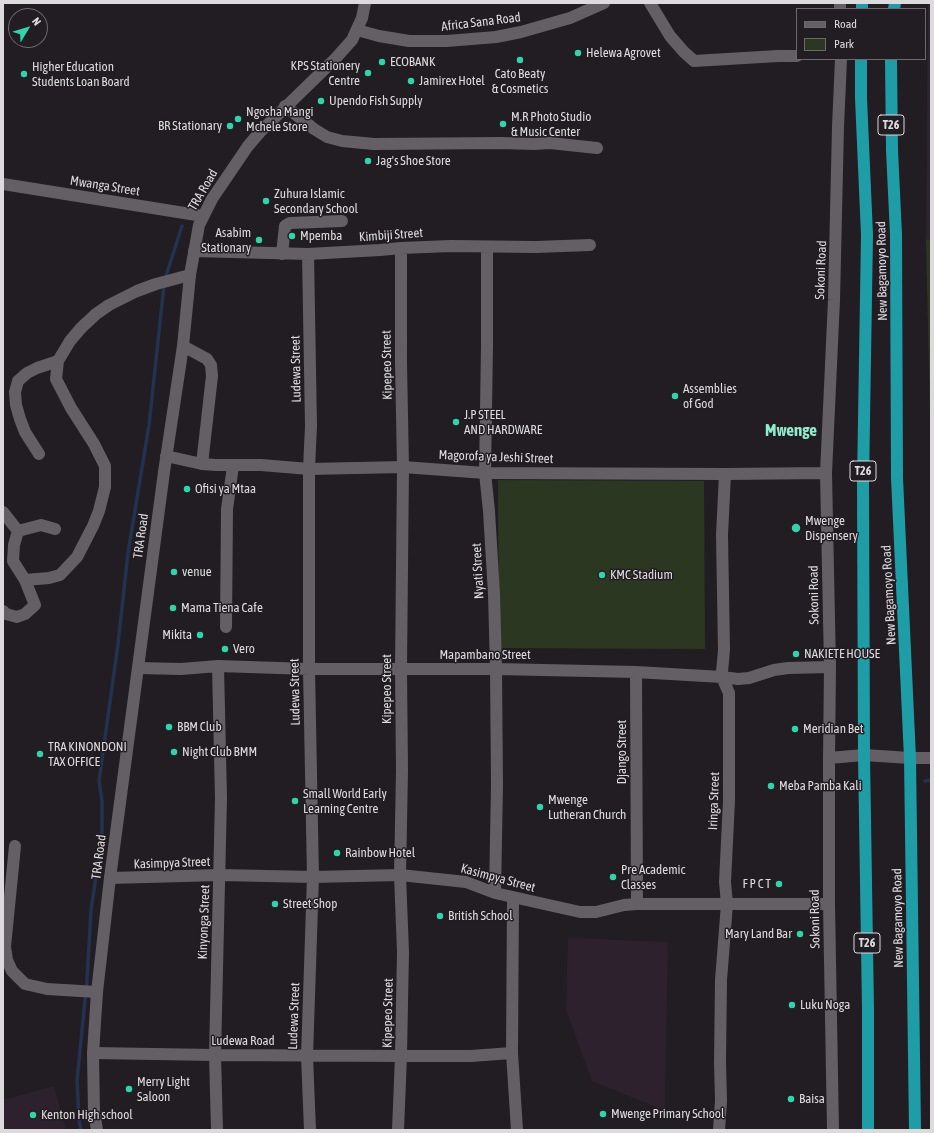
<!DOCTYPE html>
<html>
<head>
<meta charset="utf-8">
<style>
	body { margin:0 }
	#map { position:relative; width:934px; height:1133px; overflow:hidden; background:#211d22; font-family:"Asap Condensed",sans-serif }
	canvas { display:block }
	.frame { position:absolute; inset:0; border:4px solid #dddade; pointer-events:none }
	.legend { position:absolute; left:796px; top:8px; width:130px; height:52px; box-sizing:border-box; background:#211d22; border:1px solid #6c696d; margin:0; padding:5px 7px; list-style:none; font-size:12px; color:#dddade }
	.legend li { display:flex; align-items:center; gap:8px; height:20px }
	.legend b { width:20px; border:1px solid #6c696d }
	.north { position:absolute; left:8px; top:8px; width:40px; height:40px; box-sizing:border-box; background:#211d22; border:1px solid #6c696d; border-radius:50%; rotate:52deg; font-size:11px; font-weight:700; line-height:16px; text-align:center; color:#dddade }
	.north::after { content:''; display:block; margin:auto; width:14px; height:18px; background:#2fd4aa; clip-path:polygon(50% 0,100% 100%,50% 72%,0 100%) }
</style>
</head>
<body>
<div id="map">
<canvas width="934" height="1133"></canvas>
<div class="frame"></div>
<ul class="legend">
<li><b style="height:5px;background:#645f65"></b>Road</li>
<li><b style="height:11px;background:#2c3722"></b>Park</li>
</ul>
<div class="north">N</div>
</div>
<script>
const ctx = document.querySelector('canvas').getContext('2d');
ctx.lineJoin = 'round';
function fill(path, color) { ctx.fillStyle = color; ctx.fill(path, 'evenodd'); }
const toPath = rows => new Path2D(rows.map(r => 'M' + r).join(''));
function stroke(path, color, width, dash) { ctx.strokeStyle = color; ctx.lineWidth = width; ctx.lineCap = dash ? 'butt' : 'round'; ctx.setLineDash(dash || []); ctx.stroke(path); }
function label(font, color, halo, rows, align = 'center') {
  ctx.font = font + ' "Asap Condensed",sans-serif'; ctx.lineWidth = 3; ctx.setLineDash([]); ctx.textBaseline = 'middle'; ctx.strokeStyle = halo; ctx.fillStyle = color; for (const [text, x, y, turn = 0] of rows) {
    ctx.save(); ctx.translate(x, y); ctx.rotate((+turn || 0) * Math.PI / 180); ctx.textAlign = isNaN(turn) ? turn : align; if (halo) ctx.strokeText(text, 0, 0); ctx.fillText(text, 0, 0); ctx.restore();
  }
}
const built = toPath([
	[928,3,931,3,931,240,926,240]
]);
const education = toPath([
	[568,938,668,942,665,1111,592,1081,566,1010],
	[54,1086,66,1130,3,1130,3,1100]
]);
const green = toPath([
	[926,240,931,240,931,415,930,415],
	[498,480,704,481,705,649,499,648]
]);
const stream = toPath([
	[165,279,182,226],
	[925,781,931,780],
	[81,1130,79,1120,77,1081,87,980,91,910,102,835,102,801,99,781,118,644,128,553,149,425,164,285]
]);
const street = toPath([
	[650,3,670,36,684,52,694,61,778,56,797,56],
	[285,106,314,129,327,137,342,141,374,144,501,143,534,144,550,143,597,148],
	[487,247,487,346,485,473,489,511,494,594,496,669,497,785,495,893],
	[194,251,308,254,380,250,401,248,451,246,536,247,590,245],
	[282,254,285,226,290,223,342,221],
	[308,254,311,426,309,469,309,669,313,877,307,1056,310,1130],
	[183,346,207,359,211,365,212,376,202,464],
	[39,454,25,432,20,419,16,405,15,392,18,381,27,373,37,368,58,361,70,341,81,328,96,314,109,305,137,291,156,284,190,275],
	[3,512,18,531,41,525,55,529],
	[25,580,49,578,60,575,77,557,93,526,99,511,105,487,105,466,94,444,71,408,56,379,58,361],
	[3,611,6,614,17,617,25,614,35,605,25,580,13,561,14,545,18,531],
	[226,627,227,509,233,466],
	[138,668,181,669,218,666,309,669,496,669,636,672,722,677,738,679,749,678,774,670,788,668,830,667],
	[636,672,637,904],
	[15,846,5,947,7,960,12,971,25,984,47,989,97,992],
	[110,878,220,875,313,877,400,875,466,882,495,893,580,912,596,912,624,905,637,904,829,904],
	[513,898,512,1053,517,1130],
	[93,1053,215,1055,401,1056,471,1056,512,1053],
	[217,1130,215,1055,221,798,218,666],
	[398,1130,401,1056,403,952,400,875,402,771,401,669,403,467,401,363,401,248],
	[719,1130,721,1101,720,1062,721,980,727,904,725,882,729,801,729,693,722,677,722,672,724,650,722,535,725,474]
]);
const secondary = toPath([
	[840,3,840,9],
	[357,30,379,36,409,41,447,41,496,37,521,32,570,18,604,3],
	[3,184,203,216],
	[166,456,202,464,216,465,261,465,309,469,403,467,485,473,725,474,826,473],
	[829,758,864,755,910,758,931,758],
	[97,1130,94,1112,93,1053,97,992,110,878,164,472,183,346,190,275,199,225,212,199,248,146,260,132,335,59,352,40,362,18,365,3],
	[833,1130,829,904,829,758,830,667,826,473,834,300,838,127,841,59]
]);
const highway = toPath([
	[862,9,862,3],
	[894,9,895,3],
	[861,59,861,98,867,235,863,482,864,755,868,1010,868,1130],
	[891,59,892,150,896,235,897,478,910,758,915,1130]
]);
const markers = [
	[578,53,4,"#2fd4aa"],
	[520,60,4,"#2fd4aa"],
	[382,62,4,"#2fd4aa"],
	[368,73,4,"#2fd4aa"],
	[24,74,4,"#2fd4aa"],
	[411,81,4,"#2fd4aa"],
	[321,101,4,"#2fd4aa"],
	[238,119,4,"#2fd4aa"],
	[503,124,4,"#2fd4aa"],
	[230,126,4,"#2fd4aa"],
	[368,161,4,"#2fd4aa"],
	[266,201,4,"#2fd4aa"],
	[292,236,4,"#2fd4aa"],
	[259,240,4,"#2fd4aa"],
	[675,396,4,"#2fd4aa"],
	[456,422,4,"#2fd4aa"],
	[187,489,4,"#2fd4aa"],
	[796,528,5,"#2fd4aa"],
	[174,572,4,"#2fd4aa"],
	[602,575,4,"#2fd4aa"],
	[173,608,4,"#2fd4aa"],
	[200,635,4,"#2fd4aa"],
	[225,649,4,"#2fd4aa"],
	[796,654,4,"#2fd4aa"],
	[169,727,4,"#2fd4aa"],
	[795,729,4,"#2fd4aa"],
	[174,752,4,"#2fd4aa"],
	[40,754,4,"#2fd4aa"],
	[771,786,4,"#2fd4aa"],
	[295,801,4,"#2fd4aa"],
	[540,807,4,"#2fd4aa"],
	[337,853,4,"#2fd4aa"],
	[613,877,4,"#2fd4aa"],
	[779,884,4,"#2fd4aa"],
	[275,904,4,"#2fd4aa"],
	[440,916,4,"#2fd4aa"],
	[800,934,4,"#2fd4aa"],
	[792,1005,4,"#2fd4aa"],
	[129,1089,4,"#2fd4aa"],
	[791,1099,4,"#2fd4aa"],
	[603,1114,4,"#2fd4aa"],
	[33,1115,4,"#2fd4aa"]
];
const shields = [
	[891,125,26],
	[863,471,26],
	[867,943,26]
];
const shieldNames = [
	["T26",891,125],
	["T26",863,471],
	["T26",867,943]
];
const streetNames = [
	["Africa Sana Road",481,22,-7],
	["Mwanga Street",105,186,9],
	["TRA Road",203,190,-60],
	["Kimbiji Street",391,235,-4],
	["Sokoni Road",821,270,-88],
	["New Bagamoyo Road",882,271,-91],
	["Kipepeo Street",387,365,-91],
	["Ludewa Street",296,369,-91],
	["Magorofa ya Jeshi Street",496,457,2],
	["TRA Road",141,536,-82],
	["Nyati Street",478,571,-93],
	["Sokoni Road",814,595,-91],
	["New Bagamoyo Road",889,595,-93],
	["Mapambano Street",485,655],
	["Kipepeo Street",387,689,-90],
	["Ludewa Street",295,692,-91],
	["Django Street",622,752,-90],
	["Iringa Street",714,801,-88],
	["TRA Road",99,857,-83],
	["Kasimpya Street",172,863,-2],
	["Kasimpya Street",498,878,15],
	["New Bagamoyo Road",898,918,-91],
	["Sokoni Road",815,919,-91],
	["Kinyonga Street",204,922,-88],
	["Kipepeo Street",388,1013,-89],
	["Ludewa Street",294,1016,-88],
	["Ludewa Road",243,1041]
];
const poiNames = [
	["Helewa Agrovet",586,53],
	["ECOBANK",390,62],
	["KPS Stationery",360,66,"right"],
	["Centre",360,81,"right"],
	["Higher Education",32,67],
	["Students Loan Board",32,82],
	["Cato Beaty",520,74,"center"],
	["& Cosmetics",520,89,"center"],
	["Jamirex Hotel",419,81],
	["Upendo Fish Supply",329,101],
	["Ngosha Mangi",246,112],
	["Mchele Store",246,127],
	["M.R Photo Studio",511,117],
	["& Music Center",511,132],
	["BR Stationary",222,126,"right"],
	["Jag's Shoe Store",376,161],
	["Zuhura Islamic",274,194],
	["Secondary School",274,209],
	["Asabim",251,233,"right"],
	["Stationary",251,248,"right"],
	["Mpemba",300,236],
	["Assemblies",683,389],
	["of God",683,404],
	["J.P STEEL",464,415],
	["AND HARDWARE",464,430],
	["Ofisi ya Mtaa",195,489],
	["Mwenge",805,521],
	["Dispensery",805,536],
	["venue",182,572],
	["KMC Stadium",610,575],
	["Mama Tiena Cafe",181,608],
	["Mikita",192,635,"right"],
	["Vero",233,649],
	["NAKIETE HOUSE",804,654],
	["BBM Club",177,727],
	["Meridian Bet",803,729],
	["TRA KINONDONI",48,747],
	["TAX OFFICE",48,762],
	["Night Club BMM",182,752],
	["Meba Pamba Kali",779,786],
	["Small World Early",303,794],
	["Learning Centre",303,809],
	["Mwenge",548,800],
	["Lutheran Church",548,815],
	["Rainbow Hotel",345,853],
	["Pre Academic",621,870],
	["Classes",621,885],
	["F P C T",771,884,"right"],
	["Street Shop",283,904],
	["British School",448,916],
	["Mary Land Bar",792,934,"right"],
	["Luku Noga",800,1005],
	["Merry Light",137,1082],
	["Saloon",137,1097],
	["Baisa",799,1099],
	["Mwenge Primary School",611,1114],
	["Kenton High school",41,1115]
];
const districtNames = [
	["Mwenge",791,431]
];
fill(built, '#2c242e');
fill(education, '#2d212e');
fill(green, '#2c3722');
stroke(stream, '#233250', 3.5);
stroke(street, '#645f65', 12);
stroke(secondary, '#645f65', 12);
stroke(highway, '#1f9da7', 12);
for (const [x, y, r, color] of markers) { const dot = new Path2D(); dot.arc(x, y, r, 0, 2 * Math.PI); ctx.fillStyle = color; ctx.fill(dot); stroke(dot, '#211d22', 1.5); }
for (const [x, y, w] of shields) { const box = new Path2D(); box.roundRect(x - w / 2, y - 10, w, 20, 3); ctx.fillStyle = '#211d22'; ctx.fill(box); stroke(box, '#dddade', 1); }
label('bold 12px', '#dddade', null, shieldNames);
label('13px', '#dddade', '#211d22', streetNames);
label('13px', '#dddade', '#211d22', poiNames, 'left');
label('bold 17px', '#8feccd', '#211d22', districtNames);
</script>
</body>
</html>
